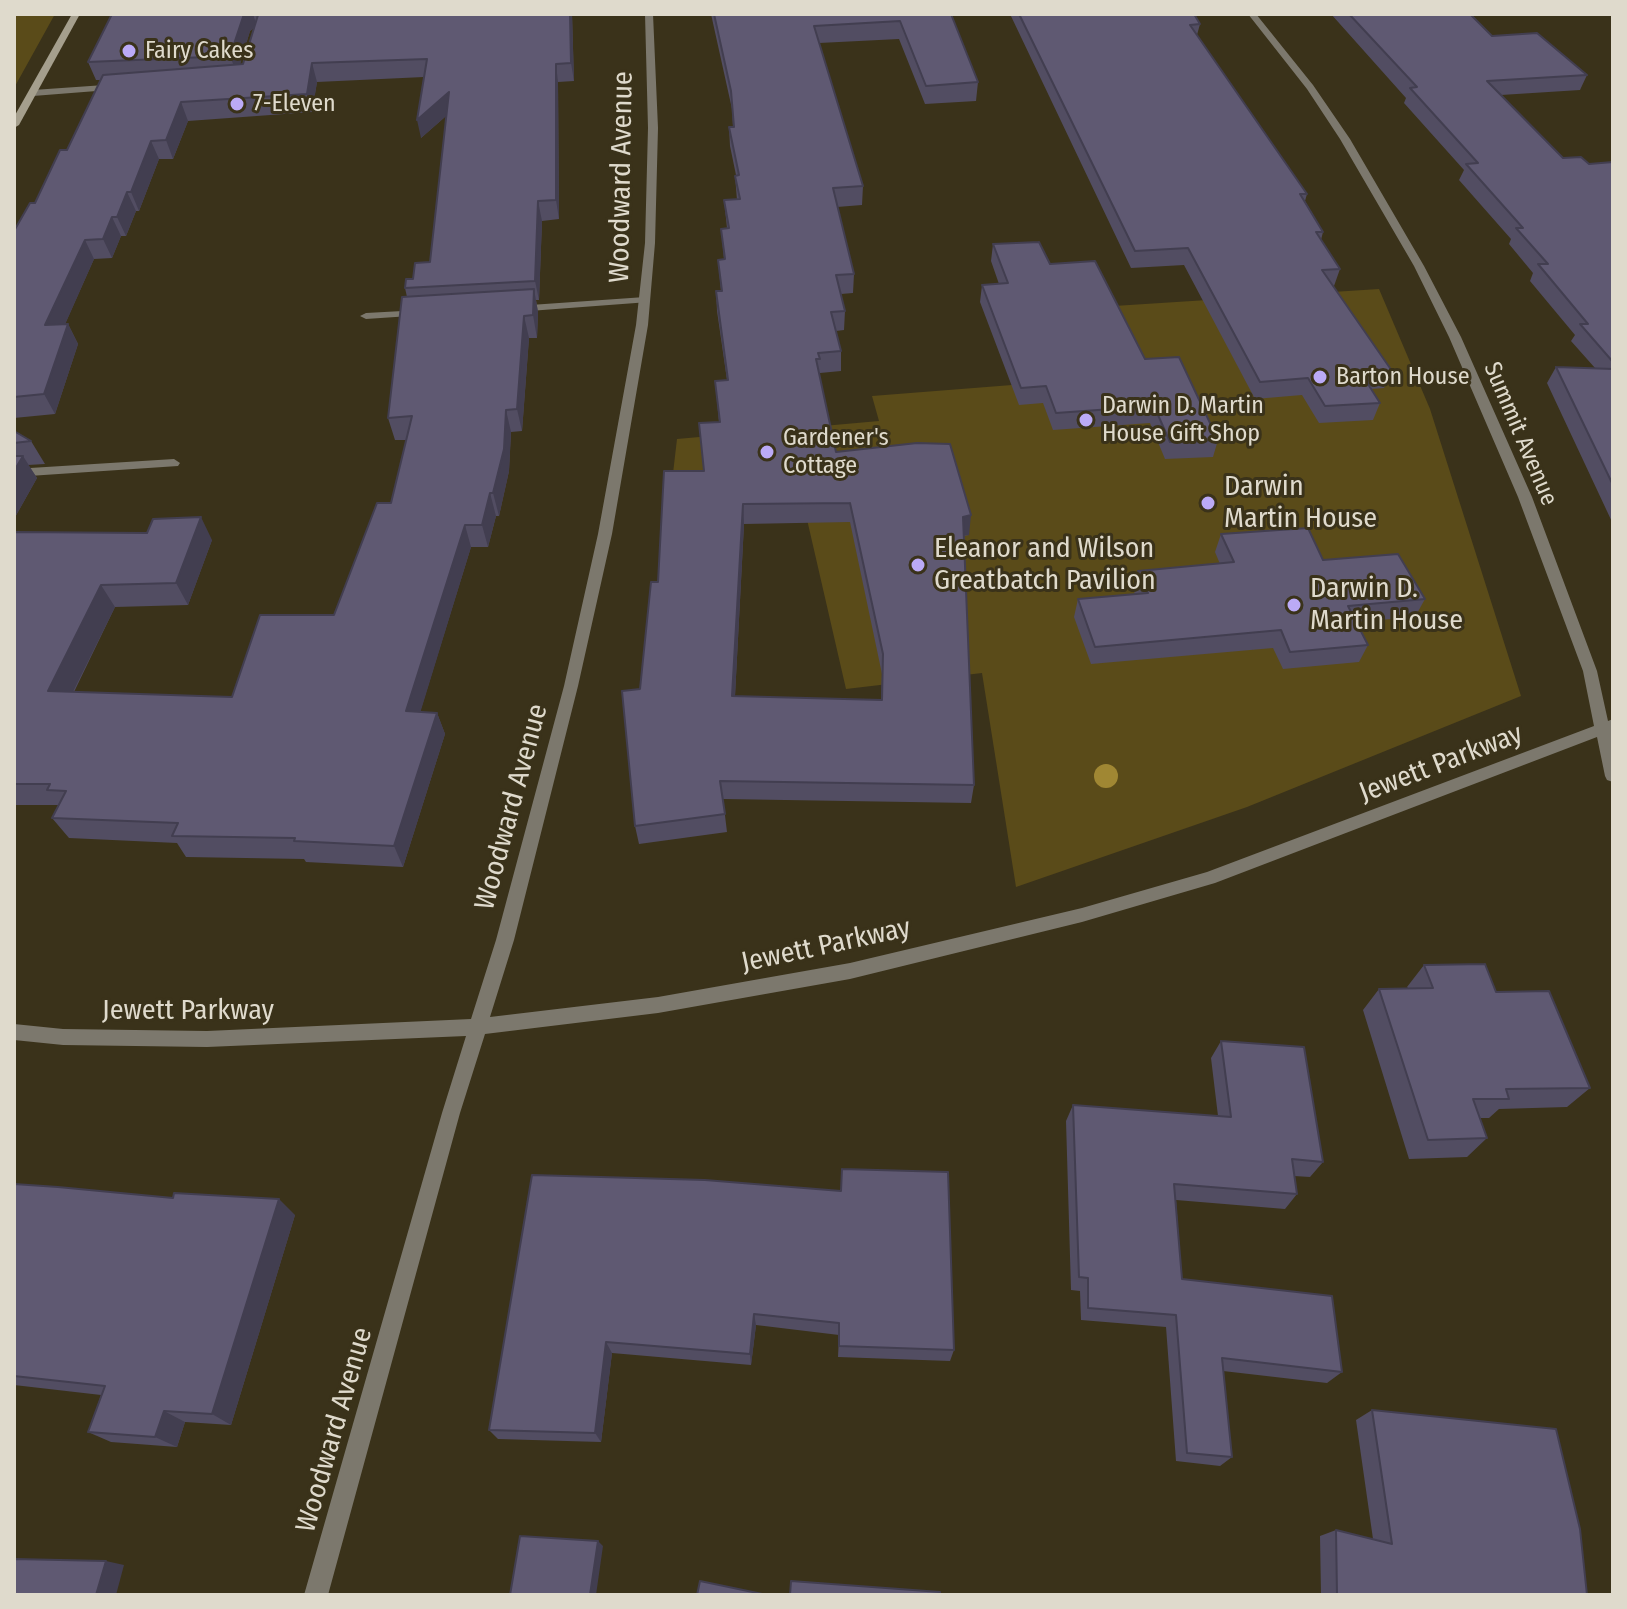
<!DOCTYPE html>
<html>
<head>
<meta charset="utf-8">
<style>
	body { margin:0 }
	#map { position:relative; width:1627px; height:1609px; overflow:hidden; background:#3a321a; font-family:"Fira Sans Condensed",sans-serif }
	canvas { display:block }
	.frame { position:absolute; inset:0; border:16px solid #dfdacc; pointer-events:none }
</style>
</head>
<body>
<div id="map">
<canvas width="1627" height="1609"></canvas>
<div class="frame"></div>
</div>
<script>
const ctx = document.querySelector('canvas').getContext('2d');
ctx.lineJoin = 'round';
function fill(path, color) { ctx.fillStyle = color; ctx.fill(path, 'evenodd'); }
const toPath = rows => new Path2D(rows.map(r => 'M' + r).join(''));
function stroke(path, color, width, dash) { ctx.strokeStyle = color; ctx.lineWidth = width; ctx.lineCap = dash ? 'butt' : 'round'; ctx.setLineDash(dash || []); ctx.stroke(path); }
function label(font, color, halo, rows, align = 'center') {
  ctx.font = font + ' "Fira Sans Condensed",sans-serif'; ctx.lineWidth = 6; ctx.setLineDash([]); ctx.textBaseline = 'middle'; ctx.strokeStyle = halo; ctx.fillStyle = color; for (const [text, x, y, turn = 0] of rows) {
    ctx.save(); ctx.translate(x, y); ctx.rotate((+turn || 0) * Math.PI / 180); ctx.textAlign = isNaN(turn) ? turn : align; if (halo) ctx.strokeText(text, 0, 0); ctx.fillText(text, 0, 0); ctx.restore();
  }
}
const green = toPath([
	[14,14,55,14,14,88],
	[1379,289,1430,409,1521,696,1247,807,1016,887,982,673,846,689,800,489,670,499,677,439,879,421,872,396,1012,385,1036,311]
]);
const lane = toPath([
	[119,84,122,85,122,89,33,96,28,93,33,90,119,84],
	[645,297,649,298,649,302,516,312,510,309,516,306,645,297],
	[421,310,427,313,425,315,366,319,360,316,366,313,421,310],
	[174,459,180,463,178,466,14,477,14,469,174,459]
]);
const street = toPath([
	[645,14,653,14,658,128,655,243,648,325,612,534,578,686,514,940,490,1017,658,997,850,963,1082,908,1207,872,1594,726,1583,671,1518,497,1449,337,1414,266,1340,139,1307,89,1248,14,1256,14,1313,85,1350,139,1424,266,1461,337,1532,497,1597,671,1608,721,1613,719,1611,732,1613,782,1607,780,1605,776,1597,737,1215,883,1082,922,850,979,658,1013,485,1034,460,1113,328,1595,304,1595,442,1113,466,1036,207,1047,63,1045,14,1040,14,1024,63,1029,207,1031,471,1019,496,940,564,686,598,534,636,325,645,243,648,128,645,14]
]);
const secondary = toPath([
	[72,14,80,14,19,125,14,128,14,117,72,14]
]);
const trees = [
	[1106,776]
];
const wall = toPath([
	[112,14,572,14,574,81,558,82,559,219,542,221,539,300,536,300,538,312,537,338,529,338,522,431,511,432,509,471,499,516,496,516,488,547,471,547,420,712,437,713,445,734,403,867,306,862,304,859,186,857,177,843,69,838,52,818,59,805,14,805,14,532,212,540,188,605,115,607,74,692,232,697,334,615,391,503,406,440,395,440,388,418,407,297,405,288,430,262,446,116,421,138,424,77,317,82,312,112,188,121,173,159,159,159,139,211,136,211,126,236,121,236,112,258,94,259,65,324,68,324,78,344,55,414,14,418,14,231,35,203,67,150,101,80,96,80,88,62],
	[254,28,243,64,240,64,250,31],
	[711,14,951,14,978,82,976,101,925,104,899,39,819,43,863,186,862,205,837,207,854,274,853,293,841,294,845,311,844,330,836,331,841,351,841,371,820,373,820,377,836,452,969,535,964,536,974,785,971,803,723,799,727,832,639,844,635,826,640,689,658,582,703,471,719,422,715,381,727,380,717,311,716,291,721,291,718,260,724,259,721,229,727,228,724,200,737,200,735,176,736,175,730,146,729,127,733,127,732,109],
	[850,522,882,674,881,700,735,696,744,524],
	[1010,14,1194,14,1200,24,1197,35,1307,194,1305,201,1323,232,1321,240,1340,269,1334,286,1333,286,1392,371,1384,388,1371,389,1380,403,1373,420,1319,423,1302,395,1255,399,1184,265,1131,268],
	[1331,14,1470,14,1492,36,1587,75,1580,90,1501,95,1563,158,1589,164,1613,162,1613,524,1547,383,1556,367,1595,368,1571,341,1575,335,1530,281,1533,273,1509,244,1511,239,1459,180,1464,170,1404,103,1406,98],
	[993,244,1050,264,1145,359,1218,440,1213,457,1165,459,1150,423,1053,430,1043,403,1019,405,980,302,982,285,999,284,991,261],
	[14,431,31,441,45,464,28,465,37,478,14,519],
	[1221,534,1323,560,1425,599,1415,617,1356,622,1368,645,1359,662,1283,669,1273,648,1091,664,1074,617,1078,599,1135,594,1133,589,1138,571,1220,564,1215,552],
	[1424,965,1496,992,1590,1088,1567,1107,1499,1109,1489,1118,1480,1118,1487,1138,1467,1157,1409,1159,1363,1010,1379,989,1408,988,1407,987],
	[1221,1041,1323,1162,1310,1177,1294,1176,1297,1194,1285,1209,1176,1200,1182,1279,1342,1372,1327,1383,1223,1371,1232,1457,1220,1466,1176,1461,1166,1327,1081,1320,1080,1291,1071,1290,1066,1121,1073,1105,1218,1116,1211,1058],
	[532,1175,954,1350,950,1361,838,1357,839,1335,756,1325,751,1365,612,1353,601,1442,498,1439,489,1430],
	[14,1184,295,1215,231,1425,185,1422,177,1447,111,1442,88,1432,101,1395,14,1385],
	[1372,1410,1587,1595,1321,1595,1320,1536,1336,1530,1373,1539,1356,1420]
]);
const shadedWall = toPath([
	[244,14,253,14,257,26,250,31,237,74,230,56],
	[570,14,572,14,574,81,571,63],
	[312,63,317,82,312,112,307,94],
	[556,64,558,82,559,219,556,200],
	[449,92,453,110,421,138,417,120],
	[181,102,188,121,173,159,166,140],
	[151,141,159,159,139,211,131,192],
	[127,192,136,211,126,236,117,217],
	[538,201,542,221,539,300,535,281],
	[112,217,121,236,112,258,103,239],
	[85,240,94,259,56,345,45,325],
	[534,289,538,312,537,338,533,315],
	[524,316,529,338,522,431,517,409],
	[68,324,78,344,55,414,44,394],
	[506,410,511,432,509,471,499,516,493,493],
	[23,456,37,478,14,519,14,471],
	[490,493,496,516,488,547,482,525],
	[743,504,744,524,734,715,732,696],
	[971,515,969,535,960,536,963,517],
	[201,517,212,540,188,605,176,583],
	[465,525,471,547,414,733,406,711],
	[101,585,115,607,63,712,48,691],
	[437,713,445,734,403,867,394,846],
	[279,1199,295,1215,231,1425,212,1414],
	[754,1314,756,1325,751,1365,750,1354],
	[606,1342,612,1353,601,1442,595,1433],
	[164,1411,185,1422,177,1447,155,1437],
	[598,1541,603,1546,596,1595,590,1595],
	[106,1561,124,1565,116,1595,96,1595]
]);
const building = toPath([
	[112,14,244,14,230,56,88,62,112,14],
	[257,14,570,14,571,63,556,64,556,200,538,201,535,281,405,288,406,279,413,279,415,263,430,262,449,92,417,120,427,59,312,63,307,94,181,102,166,140,151,141,131,192,127,192,117,217,112,217,103,239,85,240,45,325,68,324,44,394,14,397,14,231,30,203,35,203,60,150,67,150,103,75,243,64,258,15,257,14],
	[714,14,951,14,978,82,926,86,900,21,814,26,863,186,833,188,854,274,836,275,845,311,831,312,841,351,818,353,820,359,816,359,836,452,917,443,950,444,971,515,963,517,974,785,720,781,725,814,635,826,622,691,640,689,651,582,658,582,664,471,704,471,699,423,720,422,715,381,728,380,716,291,722,291,718,260,725,259,721,229,729,228,724,200,740,199,735,176,739,175,729,127,734,127,731,91,714,14],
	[850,503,883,654,882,700,732,696,743,504,850,503],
	[1019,14,1194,14,1200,24,1190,25,1307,194,1300,194,1323,232,1316,232,1340,269,1322,270,1392,371,1361,373,1380,403,1325,406,1308,378,1260,382,1188,248,1135,251,1019,14],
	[1349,14,1470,14,1492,36,1537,33,1587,75,1487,81,1563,158,1581,157,1589,164,1613,162,1613,362,1580,324,1588,324,1538,264,1548,264,1516,228,1523,228,1466,164,1478,163,1410,88,1417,87,1349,14],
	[1039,242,1050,264,1095,261,1145,359,1179,357,1218,440,1170,442,1154,406,1056,413,1046,386,1021,388,982,285,1008,283,993,244,1039,242],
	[534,289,533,315,524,316,517,409,506,410,504,449,493,493,490,493,482,525,465,525,406,711,437,713,394,846,294,841,295,838,172,836,178,823,52,818,66,791,47,790,50,784,14,784,14,532,147,533,153,519,201,517,176,583,101,585,48,691,232,697,260,615,334,615,377,503,391,503,412,416,388,418,402,297,534,289],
	[1556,367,1613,369,1613,485,1556,367],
	[14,431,31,441,14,443,14,431],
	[14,456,23,456,14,471,14,456],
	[1308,528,1323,560,1398,554,1425,599,1348,606,1368,645,1290,652,1281,630,1095,647,1078,599,1148,593,1138,571,1234,562,1221,534,1308,528],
	[1485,964,1496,992,1549,991,1590,1088,1506,1089,1509,1099,1473,1099,1487,1138,1428,1140,1379,989,1433,988,1424,965,1485,964],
	[1221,1041,1304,1047,1323,1162,1292,1159,1297,1194,1174,1184,1182,1279,1332,1296,1342,1372,1222,1358,1232,1457,1187,1453,1176,1315,1088,1308,1088,1278,1079,1277,1073,1105,1231,1117,1221,1041],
	[842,1169,948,1172,954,1350,839,1346,839,1323,754,1314,750,1354,606,1342,595,1433,489,1430,532,1175,705,1180,841,1191,842,1169],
	[14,1184,58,1187,173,1198,174,1193,279,1199,212,1414,164,1411,155,1437,88,1432,105,1386,14,1376,14,1184],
	[1372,1410,1556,1429,1580,1529,1587,1595,1337,1595,1336,1530,1392,1544,1372,1410],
	[520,1536,598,1541,590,1595,510,1595,520,1536],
	[14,1559,106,1561,96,1595,14,1595,14,1559],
	[700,1581,767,1595,697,1595,700,1581],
	[791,1581,940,1592,940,1595,790,1595,791,1581]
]);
const markers = [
	[129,51,8,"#bbaaf6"],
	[237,104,8,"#bbaaf6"],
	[1320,377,8,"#bbaaf6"],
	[1086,420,8,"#bbaaf6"],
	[767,452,8,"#bbaaf6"],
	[1208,503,8,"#bbaaf6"],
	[918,565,8,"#bbaaf6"],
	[1294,605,8,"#bbaaf6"]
];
const farPoinames = [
	["Fairy Cakes",145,51],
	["7-Eleven",253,104],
	["Barton House",1336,377],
	["Darwin D. Martin",1102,406],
	["House Gift Shop",1102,434],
	["Gardener's",783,438],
	["Cottage",783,466]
];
const farStreetnames = [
	["Summit Avenue",1520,434,67]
];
const streetNames = [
	["Woodward Avenue",622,177,-89],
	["Jewett Parkway",1441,764,-21],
	["Woodward Avenue",512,807,-75],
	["Jewett Parkway",826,946,-12],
	["Jewett Parkway",188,1011],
	["Woodward Avenue",335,1430,-74]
];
const poiNames = [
	["Darwin",1224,487],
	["Martin House",1224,519],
	["Eleanor and Wilson",934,549],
	["Greatbatch Pavilion",934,581],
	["Darwin D.",1310,589],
	["Martin House",1310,621]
];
fill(green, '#5a4b19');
fill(lane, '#7c786d');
fill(street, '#7c786d');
fill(secondary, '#a59f8d');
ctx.fillStyle = '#a08733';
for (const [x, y] of trees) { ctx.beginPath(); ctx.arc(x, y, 12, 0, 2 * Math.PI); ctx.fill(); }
fill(wall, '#524d62');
fill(shadedWall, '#423e50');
fill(building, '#5f5972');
stroke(building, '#423e50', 2);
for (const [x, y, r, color] of markers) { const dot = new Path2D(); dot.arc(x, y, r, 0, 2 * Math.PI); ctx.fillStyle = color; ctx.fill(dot); stroke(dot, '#3a321a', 3); }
label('24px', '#dfdacc', '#3a321a', farPoinames, 'left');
label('24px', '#dfdacc', '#3a321a', farStreetnames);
label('28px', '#dfdacc', '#3a321a', streetNames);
label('28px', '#dfdacc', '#3a321a', poiNames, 'left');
</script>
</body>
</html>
